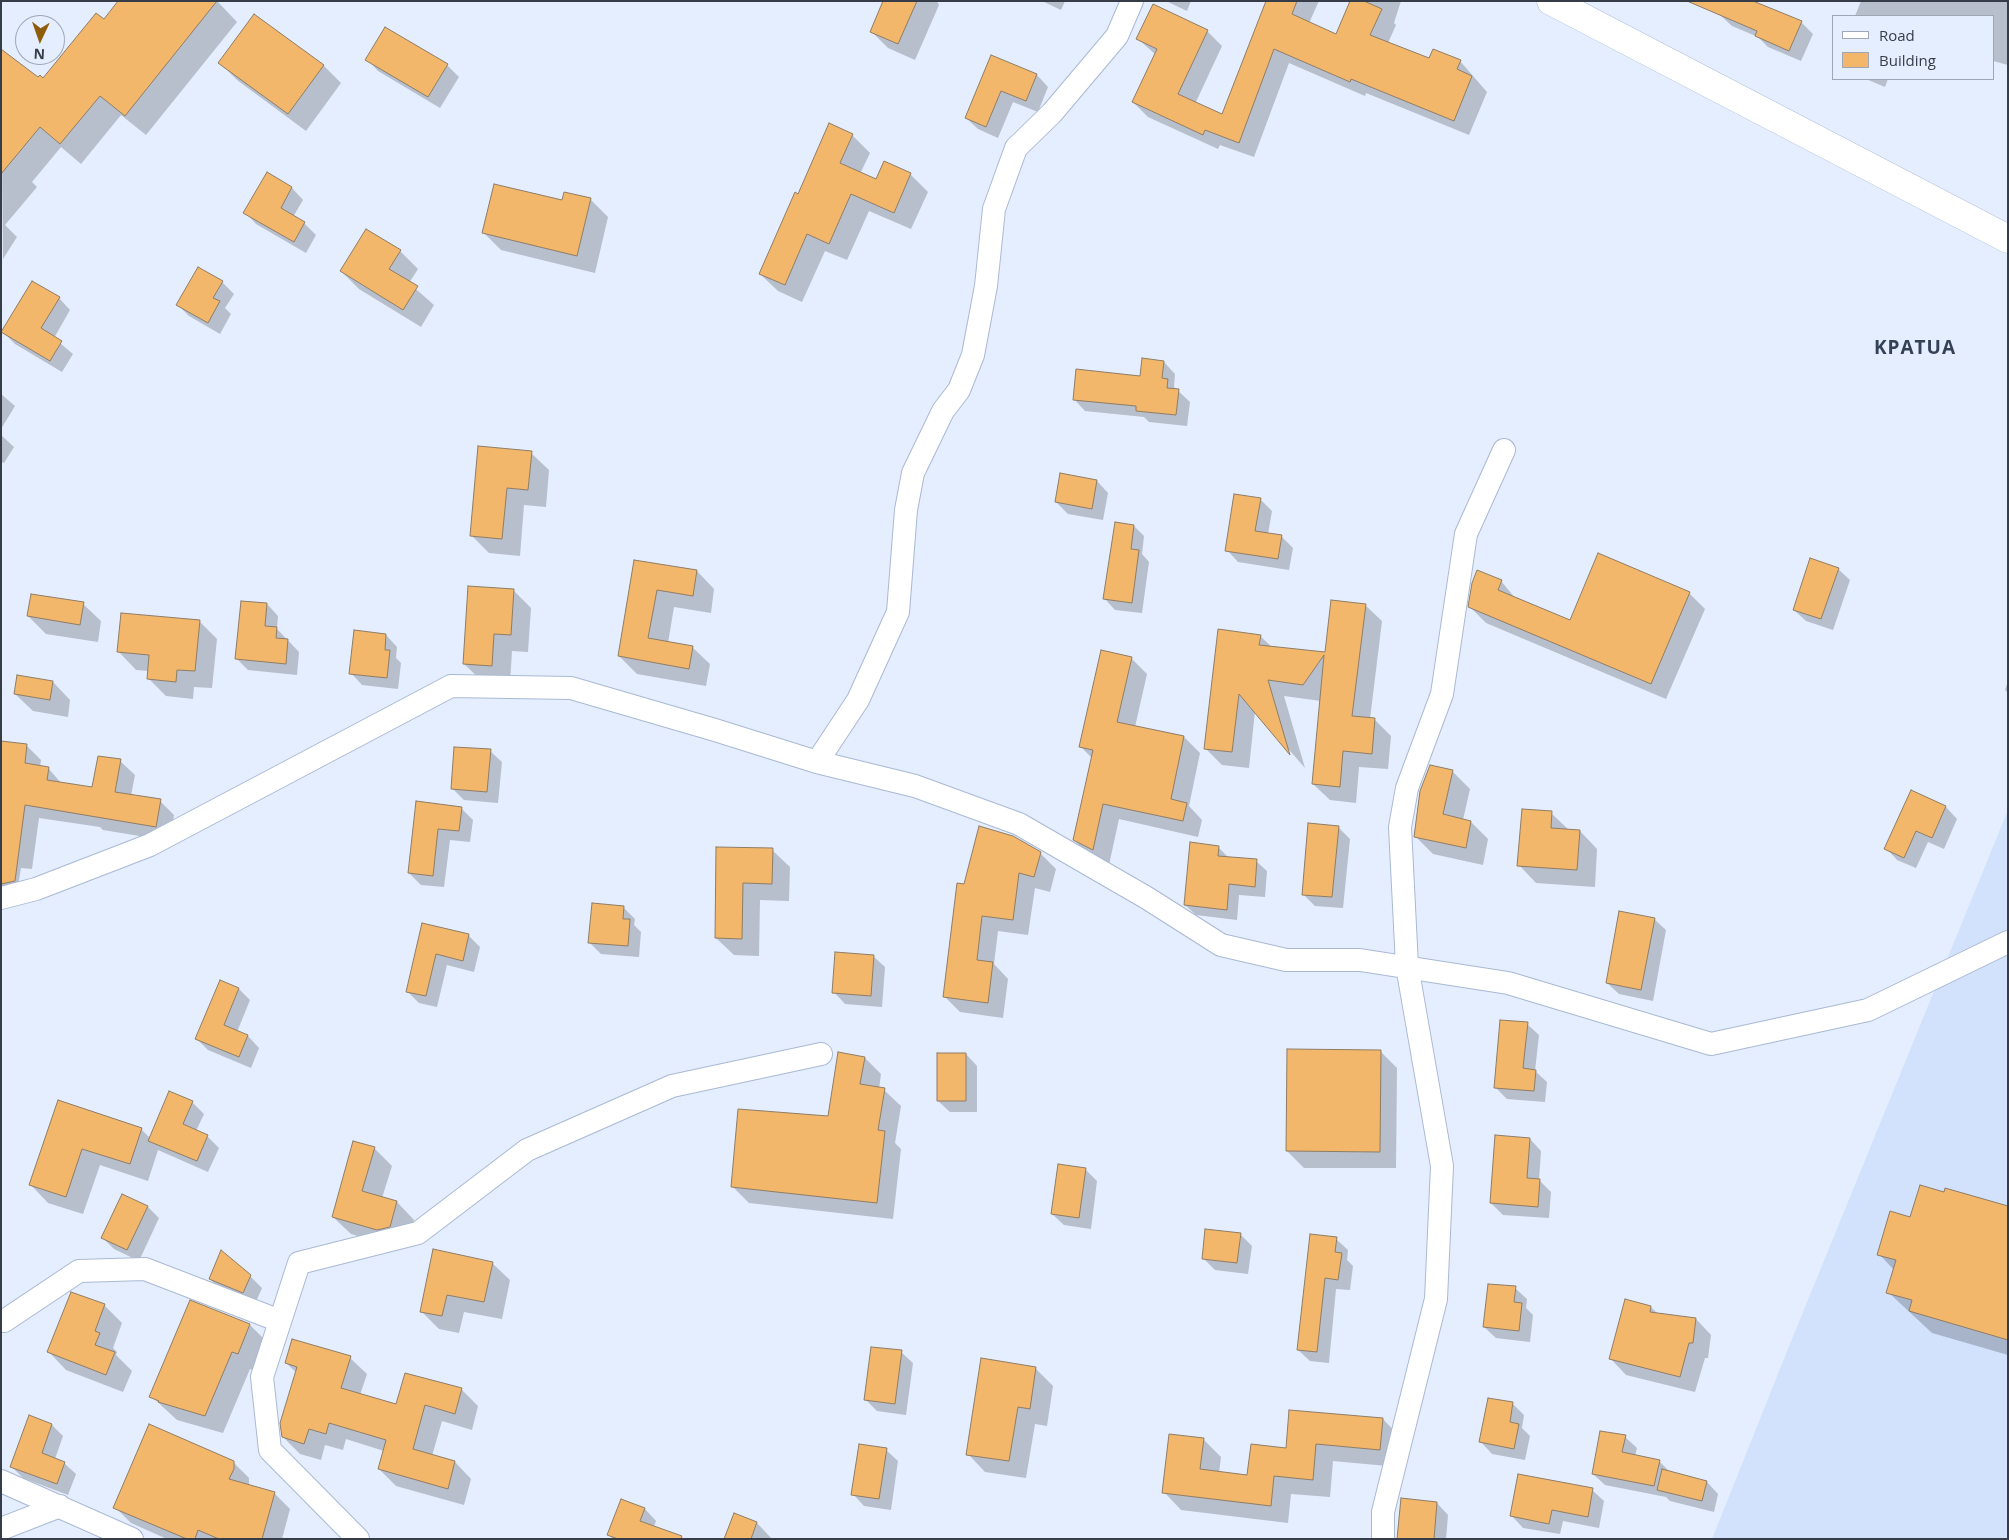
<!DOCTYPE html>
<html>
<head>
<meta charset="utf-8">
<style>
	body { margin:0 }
	#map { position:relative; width:2009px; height:1540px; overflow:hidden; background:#e5eeff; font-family:"Open Sans",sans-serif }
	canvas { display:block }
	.frame { position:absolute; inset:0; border:2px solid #373d48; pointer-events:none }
	.legend { position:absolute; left:1832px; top:15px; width:162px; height:65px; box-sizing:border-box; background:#e5eeff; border:1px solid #9fa7b6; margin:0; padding:6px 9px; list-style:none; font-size:15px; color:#373d48 }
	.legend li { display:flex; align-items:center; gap:10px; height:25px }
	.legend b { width:25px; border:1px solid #9fa7b6 }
	.north { position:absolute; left:15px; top:15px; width:50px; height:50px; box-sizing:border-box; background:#e5eeff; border:1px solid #9fa7b6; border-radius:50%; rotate:183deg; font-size:14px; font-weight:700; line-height:20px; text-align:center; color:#373d48 }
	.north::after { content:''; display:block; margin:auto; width:18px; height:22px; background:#8f5d0a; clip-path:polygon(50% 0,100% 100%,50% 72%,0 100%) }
</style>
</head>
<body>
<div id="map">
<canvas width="2009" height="1540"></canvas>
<div class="frame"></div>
<ul class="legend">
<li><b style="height:6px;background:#fff"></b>Road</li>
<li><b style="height:14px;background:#f2b76a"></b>Building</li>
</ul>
<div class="north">N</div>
</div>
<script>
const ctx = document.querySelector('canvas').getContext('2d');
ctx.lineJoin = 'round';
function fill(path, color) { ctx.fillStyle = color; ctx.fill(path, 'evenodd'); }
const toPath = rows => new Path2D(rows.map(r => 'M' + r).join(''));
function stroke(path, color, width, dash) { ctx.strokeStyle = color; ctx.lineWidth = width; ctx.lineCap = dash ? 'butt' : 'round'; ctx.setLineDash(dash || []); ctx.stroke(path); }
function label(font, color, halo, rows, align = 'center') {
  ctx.font = font + ' "Open Sans",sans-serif'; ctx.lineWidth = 4; ctx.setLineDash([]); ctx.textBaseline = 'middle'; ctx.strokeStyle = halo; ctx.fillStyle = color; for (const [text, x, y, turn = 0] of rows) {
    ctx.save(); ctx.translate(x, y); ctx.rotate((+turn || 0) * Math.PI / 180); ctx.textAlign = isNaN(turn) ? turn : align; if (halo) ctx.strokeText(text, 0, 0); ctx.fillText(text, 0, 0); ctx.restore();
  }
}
const built = toPath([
	[2008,810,2008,1539,1712,1539,1783,1361]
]);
const shadow = toPath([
	[120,1,217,1,237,22,146,135,121,115,81,164,61,147,32,182,37,187,5,225,17,237,3,259,1,55,38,79,43,80,104,21],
	[884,1,937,1,939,5,915,60,888,48,871,31],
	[1042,1,1065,1,1061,10],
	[1166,1,1191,1,1187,11],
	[1268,1,1319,1,1309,23,1337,35,1363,1,1401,1,1394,23,1396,25,1388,43,1430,60,1460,61,1487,92,1469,135,1366,93,1365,96,1289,63,1254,157,1220,145,1218,149,1148,117,1133,102,1156,55,1137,38,1207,31,1222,46,1195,104,1222,116],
	[1861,1,2008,1,2008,65,1993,61,1993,16,1855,16],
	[1720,15,1801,22,1813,34,1801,61,1768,47,1758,37,1732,26],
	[991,57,1037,75,1048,87,1038,112,1013,102,998,138,978,129,966,118],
	[367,59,447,65,459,77,440,108,378,71],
	[220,63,324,66,341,83,306,131,237,80],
	[1866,79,1888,79,1885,87],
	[852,135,870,153,860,174,877,181,910,174,928,192,911,229,869,211,847,260,825,251,802,302,778,291,760,274,799,195],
	[267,174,292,188,303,200,293,217,304,223,316,235,306,253,256,224,245,212],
	[591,200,608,217,595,273,501,250,484,233,563,202],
	[367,231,400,251,418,269,409,283,434,305,421,327,359,289,341,271],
	[222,282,234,294,225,308,231,314,220,334,189,316,178,305],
	[59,298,70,310,54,338,73,354,62,372,15,344,3,332],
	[1164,362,1175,374,1174,387,1190,402,1187,426,1149,422,1144,417,1085,411,1074,399,1141,377],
	[1,394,15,406,1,429],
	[1,435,14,447,4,463,1,462],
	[531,453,549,470,546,507,524,505,520,556,489,553,471,535],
	[1097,481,1108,493,1103,520,1068,514,1056,502],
	[1260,499,1272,511,1268,534,1281,536,1293,548,1289,570,1238,562,1227,550],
	[1134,526,1144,536,1142,554,1149,562,1142,613,1115,610,1105,599],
	[635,561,697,571,714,589,711,613,674,607,668,643,692,647,710,664,706,686,637,674,619,656],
	[1838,569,1850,580,1833,630,1806,621,1794,610],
	[1501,581,1516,599,1570,621,1689,593,1705,609,1666,699,1486,623,1470,607],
	[513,590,531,608,528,652,512,651,510,683,482,681,464,664],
	[83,604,101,621,98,642,46,634,28,616],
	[267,604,278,616,277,629,299,652,297,675,248,670,236,658],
	[1365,605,1382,621,1370,719,1375,720,1391,736,1388,769,1359,767,1356,803,1330,800,1313,784,1321,701,1284,696,1305,768,1255,711,1249,768,1222,765,1205,748,1260,636,1272,647,1326,654],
	[199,621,217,639,212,688,194,687,193,699,166,696,149,679,149,671,136,670,119,652],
	[386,635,397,647,396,658,401,663,398,689,362,685,351,673],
	[1131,658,1147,674,1135,727,1184,737,1200,753,1189,806,1202,820,1198,837,1119,819,1109,865,1090,856,1074,840,1092,758,1080,746],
	[2008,681,2008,693,2005,690],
	[53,682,70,700,68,717,33,711,15,694],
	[1,742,27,746,41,760,40,767,48,768,62,784,93,788,120,761,135,775,131,796,160,801,174,815,170,841,103,830,100,827,39,818,32,869,21,868,16,898,1,902],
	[490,751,502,762,498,803,464,800,453,789],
	[1452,771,1470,789,1463,820,1471,822,1488,839,1483,865,1433,854,1415,836],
	[1911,791,1946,807,1957,819,1944,849,1928,842,1916,868,1897,860,1886,848],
	[417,803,461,808,473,820,470,842,450,840,444,887,421,885,409,873],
	[1551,813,1569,830,1580,831,1597,849,1595,887,1536,883,1519,865],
	[1338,827,1350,839,1343,908,1315,906,1303,894],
	[1218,847,1229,858,1256,861,1267,871,1265,897,1239,895,1237,920,1196,915,1185,905],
	[718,849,772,850,790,867,789,901,760,900,759,956,734,955,716,938],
	[1040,853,1056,869,1050,892,1035,888,1028,935,998,931,994,964,1008,979,1003,1018,960,1012,944,996,965,885],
	[623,907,635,919,634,925,641,932,639,957,601,954,589,942],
	[1654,919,1666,930,1653,1001,1619,994,1607,983],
	[423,925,468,935,480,947,474,972,447,965,437,1007,419,1003,407,991],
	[873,956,885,967,882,1007,845,1004,834,992],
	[239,989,250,1000,237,1032,248,1036,259,1048,251,1068,208,1050,196,1038],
	[1527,1024,1539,1035,1535,1071,1547,1082,1545,1102,1507,1099,1495,1087],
	[1380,1051,1397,1068,1396,1168,1304,1168,1287,1151],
	[966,1054,977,1066,977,1112,950,1112,938,1101],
	[865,1058,881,1074,879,1089,884,1090,901,1106,895,1143,901,1149,893,1219,749,1203,732,1186,829,1118],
	[59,1102,141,1129,150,1138,192,1102,204,1114,196,1131,207,1136,219,1148,208,1172,158,1150,148,1181,100,1165,83,1214,48,1203,31,1185],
	[1530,1139,1541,1151,1539,1180,1551,1192,1549,1218,1503,1215,1491,1203],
	[374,1148,392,1166,382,1198,397,1202,414,1220,407,1244,395,1247,351,1234,333,1217],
	[1085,1169,1097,1181,1091,1229,1064,1225,1052,1214],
	[123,1195,148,1207,159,1218,139,1261,114,1249,103,1238],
	[2008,1208,2008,1355,1932,1333,1888,1292,1894,1270,1879,1254,1911,1219],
	[1240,1234,1252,1246,1248,1274,1215,1270,1203,1258],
	[1336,1239,1348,1250,1347,1260,1353,1266,1350,1290,1336,1289,1329,1363,1310,1361,1298,1350],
	[492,1263,510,1280,502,1319,464,1312,459,1333,439,1329,421,1311],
	[250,1276,262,1288,255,1304,222,1291,210,1279],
	[1515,1288,1527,1299,1526,1308,1533,1315,1530,1342,1496,1338,1484,1327],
	[72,1294,105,1306,122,1323,113,1348,117,1352,116,1355,132,1371,123,1392,66,1370,49,1352],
	[191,1302,250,1325,267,1342,255,1371,250,1369,223,1433,177,1420,151,1396],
	[1651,1307,1658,1314,1696,1319,1711,1335,1708,1358,1705,1358,1695,1392,1626,1375,1611,1359],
	[901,1352,913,1363,906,1415,877,1411,866,1400],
	[350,1358,367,1374,360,1395,397,1406,461,1389,478,1406,472,1430,442,1421,432,1456,455,1462,471,1479,464,1505,396,1486,379,1469,384,1451,346,1439,343,1450,325,1445,321,1460,300,1454,283,1437,297,1373,286,1363],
	[1035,1368,1053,1386,1047,1426,1035,1424,1026,1478,985,1472,968,1454],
	[1512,1403,1524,1415,1522,1428,1530,1436,1525,1460,1492,1454,1481,1442],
	[1383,1419,1400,1437,1398,1467,1333,1461,1330,1497,1291,1494,1288,1523,1181,1510,1164,1492,1203,1439,1221,1457,1219,1473,1249,1476,1287,1449],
	[52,1425,63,1436,55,1459,64,1463,76,1474,68,1495,23,1478,11,1466],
	[1625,1437,1637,1448,1635,1456,1659,1461,1671,1473,1707,1482,1718,1494,1714,1512,1670,1501,1666,1497,1605,1485,1593,1474],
	[886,1450,898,1461,891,1510,864,1506,853,1494],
	[233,1462,249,1478,249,1486,274,1493,290,1509,282,1539,167,1539,131,1523,115,1507],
	[1592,1490,1604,1501,1599,1528,1563,1521,1560,1534,1523,1528,1512,1516],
	[622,1501,645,1509,656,1521,653,1529,661,1539,613,1539,609,1534],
	[1437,1503,1448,1515,1446,1539,1398,1539],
	[734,1515,757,1523,772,1539,726,1539]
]);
const building = toPath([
	[118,1,217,1,125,116,100,96,60,144,40,127,1,174,1,49,38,77,40,75,43,78,96,13,104,19,118,1],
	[883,1,917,1,898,44,870,32,883,1],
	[1266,1,1297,1,1292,14,1336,34,1350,1,1364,1,1382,9,1370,35,1429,58,1433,49,1461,60,1457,69,1472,76,1454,121,1351,79,1350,82,1274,49,1239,143,1205,130,1203,135,1132,102,1157,49,1136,39,1153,4,1208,30,1178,94,1222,114,1266,1],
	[1687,1,1753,1,1802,21,1789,51,1755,36,1757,31,1687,1],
	[254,14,324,65,288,114,218,63,254,14],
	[385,27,448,64,428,97,365,60,385,27],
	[991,55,1037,74,1026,101,1001,91,986,127,965,118,991,55],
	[829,123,853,134,840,163,876,179,884,161,911,173,894,213,851,194,829,244,807,234,785,285,759,274,795,192,798,194,829,123],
	[267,172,292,187,281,208,305,222,294,242,243,213,267,172],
	[494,184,562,200,564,192,591,198,577,256,482,233,494,184],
	[366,229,401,250,389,269,418,286,403,310,340,271,366,229],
	[198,267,223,281,213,298,220,301,208,323,176,305,198,267],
	[32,281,60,297,41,328,62,341,50,361,1,332,32,281],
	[1142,358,1164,361,1162,378,1168,379,1167,388,1179,389,1176,415,1136,411,1136,406,1073,400,1076,369,1140,376,1142,358],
	[478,446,532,451,528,490,507,488,502,539,470,536,478,446],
	[1060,473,1097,480,1092,509,1055,502,1060,473],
	[1234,494,1261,498,1255,531,1282,535,1278,559,1225,551,1234,494],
	[1115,522,1134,525,1131,549,1139,550,1132,603,1103,599,1115,522],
	[1598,553,1690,592,1651,684,1468,607,1472,583,1477,570,1502,580,1498,590,1570,620,1598,553],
	[1810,558,1839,568,1821,619,1793,610,1810,558],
	[634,560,697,570,693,596,657,590,648,638,693,646,689,669,618,656,634,560],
	[468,586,514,589,511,635,494,634,492,666,463,664,468,586],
	[31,594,84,602,80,625,27,616,31,594],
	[1331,600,1366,604,1352,716,1375,718,1372,754,1343,751,1340,787,1312,784,1324,655,1303,685,1268,680,1290,755,1239,694,1232,752,1204,749,1218,629,1261,635,1259,645,1325,652,1331,600],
	[241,601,267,603,265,626,277,627,276,638,288,639,286,664,235,659,241,601],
	[121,613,200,620,195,671,177,670,176,682,147,679,149,655,117,652,121,613],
	[354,630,386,634,385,650,390,650,387,678,349,674,354,630],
	[1101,650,1132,657,1117,722,1184,736,1171,799,1187,803,1183,821,1103,804,1093,850,1073,840,1093,750,1079,747,1101,650],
	[17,675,53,681,50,700,14,694,17,675],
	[1,741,27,744,25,763,49,767,47,780,92,787,98,756,121,759,115,792,161,799,156,827,25,805,15,881,1,884,1,741],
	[454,747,491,749,487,792,451,789,454,747],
	[1430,765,1453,770,1443,814,1471,821,1466,848,1414,837,1420,791,1430,765],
	[1911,790,1946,806,1932,838,1916,831,1904,858,1884,849,1911,790],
	[416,801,462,807,459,831,438,829,433,876,408,873,416,801],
	[1522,809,1552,811,1551,828,1580,830,1577,870,1517,866,1522,809],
	[1308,823,1339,826,1332,897,1302,895,1308,823],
	[979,826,1013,836,1041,852,1034,877,1019,873,1013,920,982,916,977,960,993,962,988,1003,943,997,957,883,964,884,979,826],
	[1190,842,1219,846,1218,856,1257,859,1255,887,1229,884,1227,910,1184,905,1190,842],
	[716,847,773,848,772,884,743,883,742,939,715,938,716,847],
	[592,903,624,906,623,919,630,919,628,946,588,943,592,903],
	[1619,911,1655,918,1641,990,1606,983,1619,911],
	[422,923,469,934,463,961,436,954,426,996,406,992,422,923],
	[835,952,874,955,871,996,832,993,835,952],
	[220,980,239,988,224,1025,248,1035,239,1057,195,1039,220,980],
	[1500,1020,1528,1022,1523,1068,1536,1070,1534,1091,1494,1088,1500,1020],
	[1287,1049,1381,1050,1380,1152,1286,1151,1287,1049],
	[838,1052,865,1057,860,1084,885,1088,878,1130,885,1131,877,1203,731,1187,738,1109,828,1116,838,1052],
	[937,1053,966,1053,966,1101,937,1101,937,1053],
	[169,1091,193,1101,183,1124,208,1135,197,1161,148,1141,169,1091],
	[58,1100,142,1128,130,1164,82,1149,66,1197,29,1185,58,1100],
	[1495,1135,1530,1138,1527,1178,1540,1179,1538,1207,1490,1203,1495,1135],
	[353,1141,375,1147,362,1191,397,1201,390,1227,377,1230,332,1217,353,1141],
	[1058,1164,1086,1168,1079,1218,1051,1214,1058,1164],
	[1920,1185,1944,1192,1945,1188,2008,1206,2008,1340,1909,1311,1912,1300,1886,1293,1896,1260,1877,1255,1890,1211,1910,1217,1920,1185],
	[122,1194,148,1206,127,1250,101,1238,122,1194],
	[1205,1229,1241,1233,1237,1263,1202,1259,1205,1229],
	[1310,1234,1337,1237,1335,1252,1342,1253,1338,1280,1325,1278,1317,1352,1297,1350,1310,1234],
	[433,1249,493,1262,484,1302,447,1295,442,1316,420,1312,433,1249],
	[221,1250,251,1275,243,1293,209,1279,221,1250],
	[1488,1284,1516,1286,1514,1302,1522,1303,1519,1331,1483,1327,1488,1284],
	[71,1292,105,1304,95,1331,100,1333,95,1345,115,1352,106,1375,47,1352,71,1292],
	[1625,1299,1651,1306,1650,1312,1696,1318,1693,1343,1689,1343,1680,1377,1609,1359,1625,1299],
	[190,1300,250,1324,238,1354,232,1352,205,1416,158,1402,159,1401,149,1397,190,1300],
	[292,1339,351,1356,341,1388,396,1404,405,1373,462,1388,455,1414,425,1405,413,1449,455,1461,448,1489,378,1469,386,1440,329,1423,326,1434,309,1429,304,1444,282,1437,280,1423,297,1367,285,1363,292,1339],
	[871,1347,902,1350,895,1404,864,1400,871,1347],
	[981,1358,1036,1367,1030,1409,1018,1407,1009,1461,966,1455,981,1358],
	[1488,1398,1513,1402,1510,1422,1519,1424,1514,1449,1479,1442,1488,1398],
	[1289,1410,1383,1418,1380,1450,1316,1444,1313,1480,1274,1476,1271,1506,1162,1493,1169,1434,1204,1438,1200,1469,1247,1475,1251,1444,1286,1448,1289,1410],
	[29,1415,52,1424,42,1453,65,1462,57,1484,10,1467,29,1415],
	[149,1424,234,1461,234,1469,229,1479,275,1492,262,1539,219,1539,198,1530,195,1539,187,1539,113,1508,149,1424],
	[1600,1431,1626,1435,1622,1452,1660,1460,1654,1486,1592,1474,1600,1431],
	[859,1444,887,1448,879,1499,851,1495,859,1444],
	[1662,1469,1707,1481,1702,1501,1657,1490,1662,1469],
	[1518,1474,1593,1488,1588,1517,1552,1510,1549,1524,1510,1516,1518,1474],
	[1401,1498,1437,1502,1434,1539,1397,1539,1401,1498],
	[621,1499,645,1508,640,1521,682,1536,681,1539,618,1539,607,1535,621,1499],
	[734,1513,757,1522,751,1539,724,1539,734,1513]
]);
const minor = toPath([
	[817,762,858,700,898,612,906,510,913,473,943,411,959,390,973,355,986,286,994,209,1016,148,1052,113,1117,36,1132,1],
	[1,898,36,889,150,845,451,686,571,688,715,730,817,762,915,786,1019,824,1147,898,1221,945,1286,960,1360,960,1508,983,1711,1044,1868,1010,2008,942],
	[1,1321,4,1321,79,1271,145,1269,280,1321],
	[1,1481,132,1539],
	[1,1529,60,1506],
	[358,1539,270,1450,262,1377,299,1263,418,1233,527,1150,672,1086,821,1054],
	[1383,1539,1383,1512,1436,1299,1442,1166,1407,966,1400,827,1407,788,1442,694,1466,534,1504,450]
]);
const secondary = toPath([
	[1551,1,2008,239]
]);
const districtNames = [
	["KPATUA",1915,349]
];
fill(built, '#d2e2fd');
fill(shadow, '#0003');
fill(building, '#f2b76a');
stroke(building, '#8f7c65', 1);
stroke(minor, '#a9b9d3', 24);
stroke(secondary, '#a9b9d3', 29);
stroke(minor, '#fff', 22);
stroke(secondary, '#fff', 28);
ctx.letterSpacing = '1px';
label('bold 19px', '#344157', '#e5eeff', districtNames);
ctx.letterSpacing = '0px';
</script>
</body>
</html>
